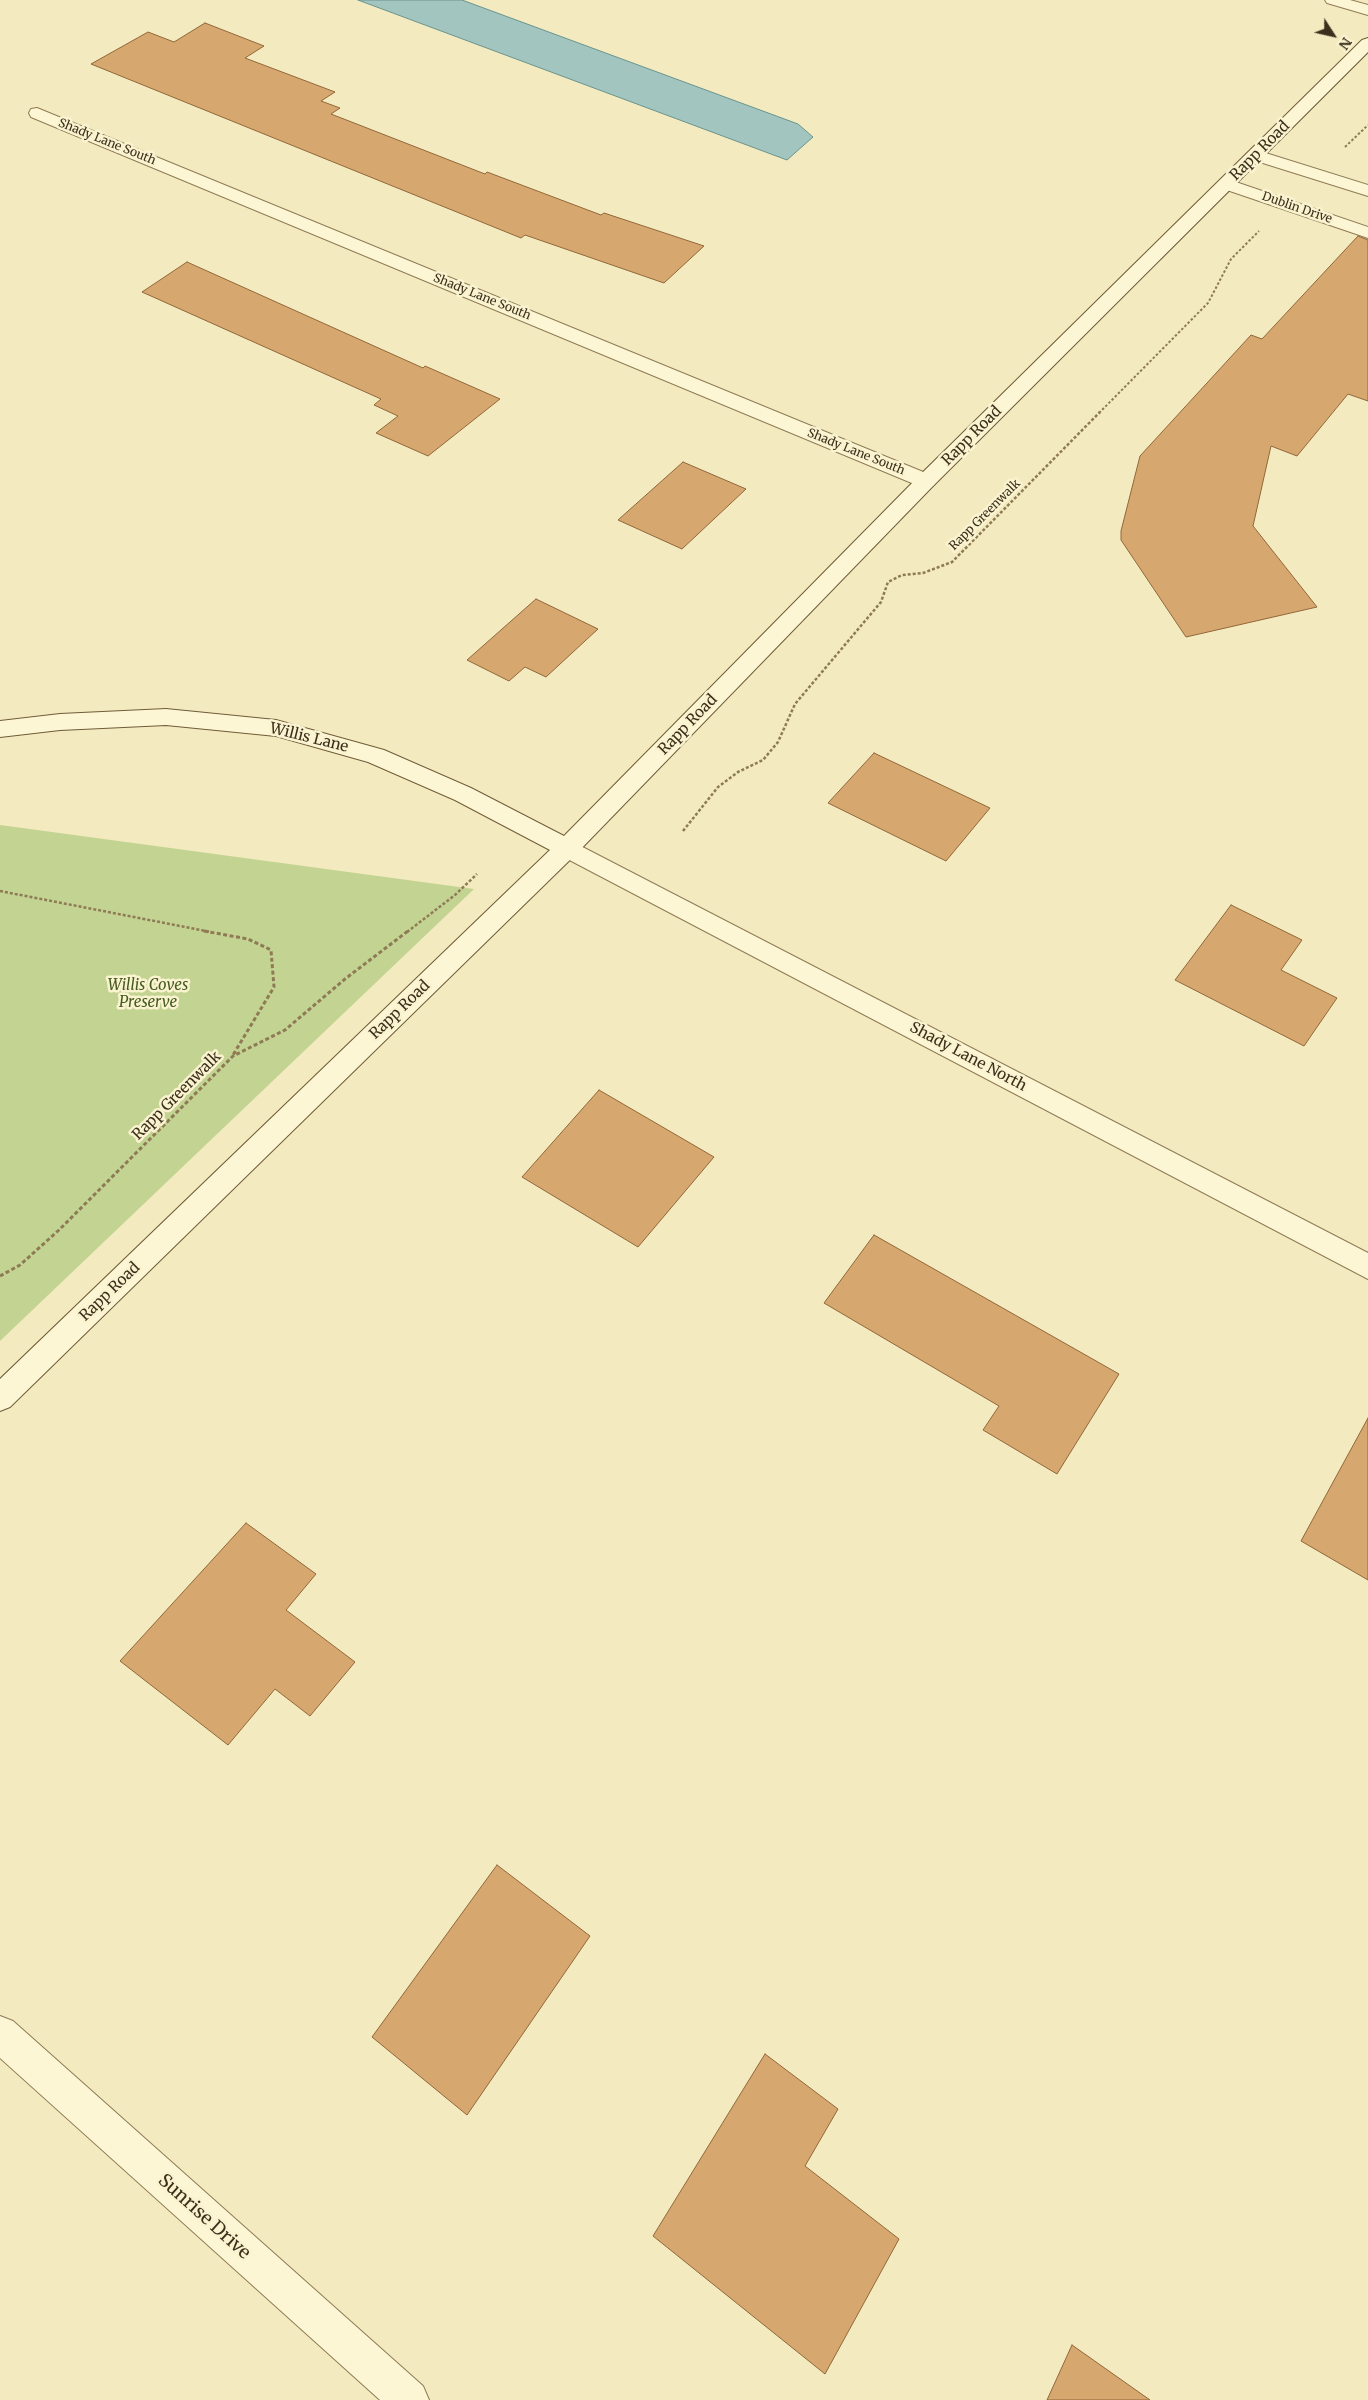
<!DOCTYPE html>
<html>
<head>
<meta charset="utf-8">
<style>
	body { margin:0 }
	#map { position:relative; width:1368px; height:2400px; overflow:hidden; background:#f3eabf; font-family:Merriweather,serif }
	canvas { display:block }
	.north { position:absolute; left:1308px; top:10px; width:50px; height:50px; -webkit-text-stroke:4px #faf3d0; paint-order:stroke; rotate:125deg; font-size:14px; font-weight:700; line-height:20px; text-align:center; color:#3c2f1b }
	.north::after { content:''; display:block; margin:auto; width:18px; height:22px; background:#3c2f1b; clip-path:polygon(50% 0,100% 100%,50% 72%,0 100%) }
</style>
</head>
<body>
<div id="map">
<canvas width="1368" height="2400"></canvas>
<div class="north">N</div>
</div>
<script>
const ctx = document.querySelector('canvas').getContext('2d');
ctx.lineJoin = 'round';
function fill(path, color) { ctx.fillStyle = color; ctx.fill(path, 'evenodd'); }
const toPath = rows => new Path2D(rows.map(r => 'M' + r).join(''));
function stroke(path, color, width, dash) { ctx.strokeStyle = color; ctx.lineWidth = width; ctx.lineCap = dash ? 'butt' : 'round'; ctx.setLineDash(dash || []); ctx.stroke(path); }
function label(font, color, halo, rows, align = 'center') {
  ctx.font = font + ' Merriweather,serif'; ctx.lineWidth = 5; ctx.setLineDash([]); ctx.textBaseline = 'middle'; ctx.strokeStyle = halo; ctx.fillStyle = color; for (const [text, x, y, turn = 0] of rows) {
    ctx.save(); ctx.translate(x, y); ctx.rotate((+turn || 0) * Math.PI / 180); ctx.textAlign = isNaN(turn) ? turn : align; if (halo) ctx.strokeText(text, 0, 0); ctx.fillText(text, 0, 0); ctx.restore();
  }
}
const green = toPath([
	[0,825,474,889,0,1341]
]);
const water = toPath([
	[358,0,462,0,798,124,813,137,787,160,358,0]
]);
const building = toPath([
	[205,23,264,46,245,58,335,92,321,101,340,108,331,114,485,174,487,172,601,215,604,213,704,246,664,283,525,235,521,238,91,64,148,32,174,42,205,23],
	[1358,236,1368,240,1368,401,1348,394,1297,456,1271,446,1253,526,1317,607,1186,637,1121,540,1121,531,1140,456,1251,335,1262,339,1358,236],
	[187,262,423,368,425,366,500,399,428,456,376,433,398,416,374,405,381,399,142,292,187,262],
	[683,462,746,489,682,549,618,520,683,462],
	[536,599,598,629,546,677,525,667,509,681,467,660,536,599],
	[874,753,990,808,946,861,828,803,874,753],
	[1231,905,1302,940,1281,970,1337,998,1304,1046,1175,980,1231,905],
	[599,1090,714,1157,638,1247,522,1177,599,1090],
	[874,1235,1119,1374,1057,1474,983,1430,999,1406,824,1303,874,1235],
	[1368,1418,1368,1580,1301,1541,1368,1418],
	[246,1523,316,1574,286,1610,355,1662,310,1716,275,1689,228,1745,120,1661,246,1523],
	[497,1865,590,1936,467,2115,372,2037,497,1865],
	[765,2054,838,2109,805,2166,899,2239,825,2374,653,2236,765,2054],
	[1072,2345,1150,2400,1047,2400,1072,2345]
]);
const pathFar2 = toPath([
	[1345,147,1368,125],
	[1099,413,1208,303,1231,259,1259,231]
]);
const pathFar1 = toPath([
	[683,831,718,787,738,772,763,760,778,742,795,704,881,602,888,582,902,575,923,573,952,562,1100,412],
	[0,891,211,932],
	[407,932,455,895,477,874]
]);
const path = toPath([
	[204,931,248,939,271,950,274,987,233,1055],
	[0,1276,20,1265,59,1230,233,1056,285,1030,345,979,408,931]
]);
const street = toPath([
	[1325,0,1350,0,1368,5,1368,15,1327,3,1325,0],
	[37,108,933,476,936,481,933,486,926,487,919,486,31,117,29,113,31,109,37,108],
	[1256,150,1368,185,1368,196,1250,159,1247,155,1250,151,1256,150],
	[1227,179,1368,227,1368,238,1221,188,1218,184,1221,180,1227,179],
	[567,839,1368,1253,1368,1279,558,854,555,848,558,842,567,839],
	[0,2016,13,2021,423,2386,429,2400,380,2400,0,2058,0,2016]
]);
const secondary = toPath([
	[1368,38,1368,52,933,486,576,854,10,1407,0,1411,0,1379,550,850,455,800,368,762,276,736,166,725,60,730,0,737,0,721,60,714,166,709,276,720,384,750,471,788,564,836,919,476,1362,40,1368,38]
]);
const farStreetnames = [
	["Shady Lane South",107,142,22],
	["Dublin Drive",1297,208,19],
	["Shady Lane South",482,297,22],
	["Shady Lane South",856,452,22],
	["Rapp Greenwalk",985,515,-45]
];
const streetNames = [
	["Rapp Road",1260,151,-45],
	["Rapp Road",972,436,-45],
	["Rapp Road",688,725,-46],
	["Willis Lane",309,738,14],
	["Rapp Road",400,1010,-44],
	["Shady Lane North",968,1057,28],
	["Rapp Greenwalk",177,1096,-45],
	["Rapp Road",110,1292,-44]
];
const parkNames = [
	["Willis Coves",148,986],
	["Preserve",148,1003]
];
const nearStreetnames = [
	["Sunrise Drive",204,2217,42]
];
fill(green, '#c3d392');
fill(water, '#a3c5bf');
stroke(water, '#69948f', 1);
fill(building, '#d6a870');
stroke(building, '#916738', 1);
stroke(street, '#8e7b55', 2);
stroke(secondary, '#705c38', 2);
stroke(pathFar2, '#8e7b55', 2, [2.5, 2]);
stroke(pathFar1, '#8e7b55', 2.5, [3, 2]);
stroke(path, '#8e7b55', 3, [4, 2.5]);
fill(street, '#fdf6d4');
fill(secondary, '#fdf6d4');
label('12px', '#3c2f1b', '#faf3d0', farStreetnames);
label('15px', '#3c2f1b', '#faf3d0', streetNames);
label('italic 15px', '#445b1f', '#faf3d0', parkNames);
label('18px', '#3c2f1b', '#faf3d0', nearStreetnames);
</script>
</body>
</html>
